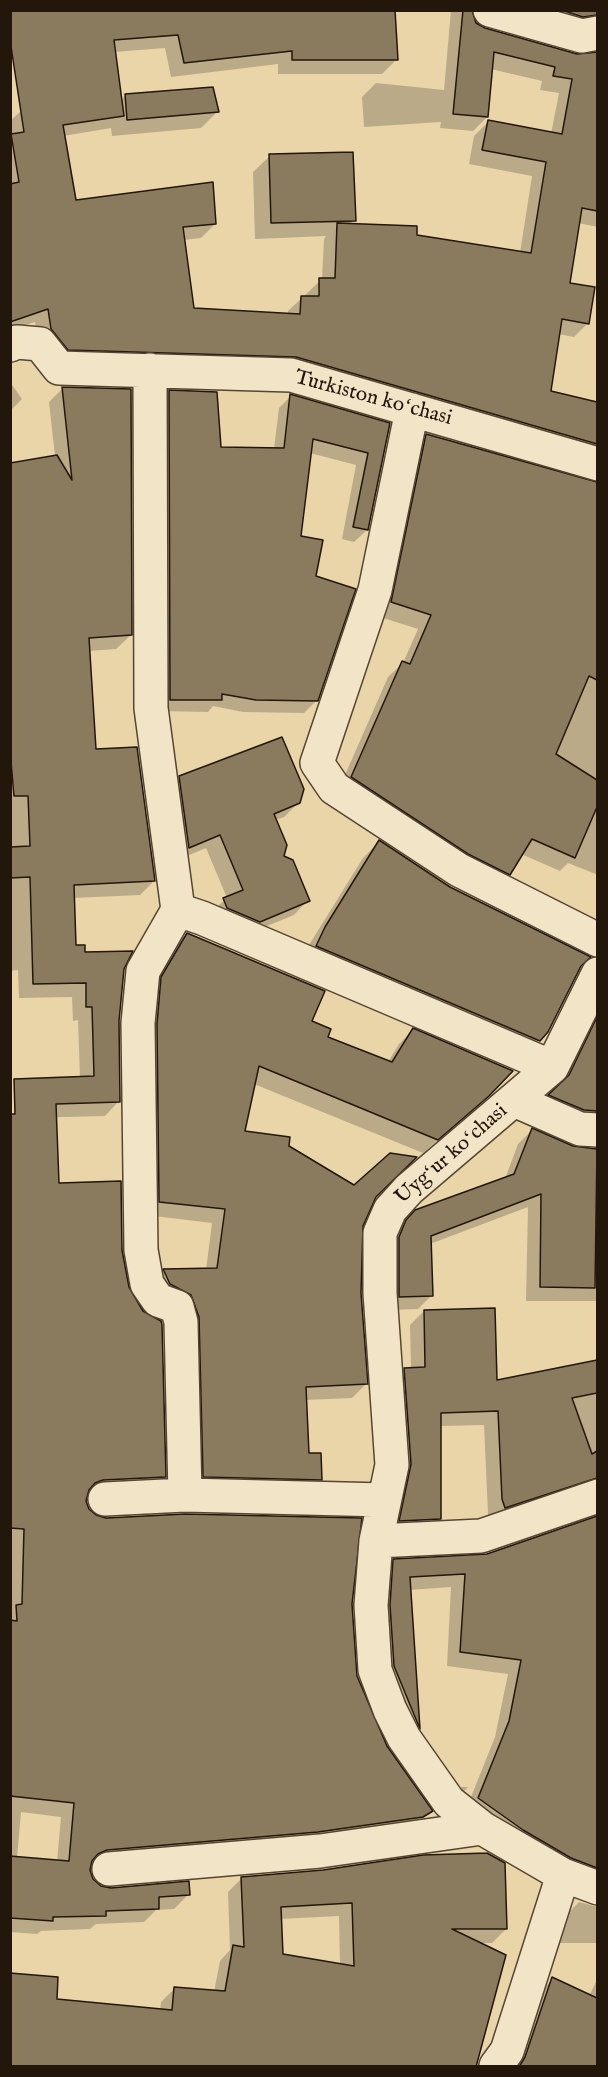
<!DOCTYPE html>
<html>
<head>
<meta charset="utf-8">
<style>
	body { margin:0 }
	#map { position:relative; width:608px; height:2077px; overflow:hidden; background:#ead5a9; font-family:"IM FELL English",serif }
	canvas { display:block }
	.frame { position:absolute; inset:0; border:12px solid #23170c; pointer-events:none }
</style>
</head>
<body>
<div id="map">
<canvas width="608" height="2077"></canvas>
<div class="frame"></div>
</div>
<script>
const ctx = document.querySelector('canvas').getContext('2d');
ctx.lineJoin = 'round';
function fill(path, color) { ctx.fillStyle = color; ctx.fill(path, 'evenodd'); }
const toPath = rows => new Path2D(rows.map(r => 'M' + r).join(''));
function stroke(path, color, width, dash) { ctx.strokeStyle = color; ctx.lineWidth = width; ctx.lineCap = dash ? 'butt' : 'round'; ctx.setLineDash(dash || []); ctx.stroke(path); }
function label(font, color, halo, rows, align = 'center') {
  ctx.font = font + ' "IM FELL English",serif'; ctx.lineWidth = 4.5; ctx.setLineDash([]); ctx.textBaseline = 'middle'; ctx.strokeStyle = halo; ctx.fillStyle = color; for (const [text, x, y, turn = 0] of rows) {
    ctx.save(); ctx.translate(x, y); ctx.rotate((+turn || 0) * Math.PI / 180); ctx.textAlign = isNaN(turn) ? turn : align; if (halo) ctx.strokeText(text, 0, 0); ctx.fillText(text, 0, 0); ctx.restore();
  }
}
const shadow = toPath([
	[23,10,396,60,382,74,278,74,278,64,171,77,165,48,114,52,121,101,125,96,217,112,201,128,112,136,111,128,63,136,75,201,215,224,201,238,183,240,193,309,288,314,288,311,322,279,324,239,326,236,255,239,253,172,270,156,354,220,349,225,520,253,532,176,469,164,474,136,488,122,551,134,559,93,540,90,542,81,491,69,487,117,473,131,440,128,441,122,364,127,362,97,376,83,444,90,451,10,470,10,475,24,484,29,577,56,598,53,598,227,578,223,568,284,588,323,574,337,558,334,549,392,598,410,598,465,281,370,54,363,38,344,35,322,10,330,10,121,21,111],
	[498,10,598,10,598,34],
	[10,382,22,399,10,411],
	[63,388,131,635,116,649,89,651,94,751,154,881,140,895,73,898,75,946,83,953,123,968,118,1021,119,1101,105,1116,23,1118,80,1078,78,1020,73,1021,72,997,19,998,18,970,10,971,10,464,55,456,49,402],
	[169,392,220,448,274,449,279,408,291,396,388,424,367,530,354,542,342,539,356,465,310,453,300,537,317,700,304,713,243,712,213,706,208,712,158,711,157,404],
	[427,435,598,484,598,599,588,595,568,642,598,655,598,875,568,863,560,871,521,854,509,874,495,888,338,791,388,677,403,663,418,629,377,616,413,449],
	[180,778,299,802,284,817,275,820,282,857,308,900,294,915,245,935,210,913,227,898,206,848,175,861,166,792],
	[379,842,579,967,539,1040,522,1057,301,963,309,945,363,858],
	[187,934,310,1022,326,1037,388,1062,399,1044,413,1030,488,1095,423,1153,254,1084,244,1132,288,1147,375,1197,361,1226,360,1293,366,1384,352,1398,305,1400,307,1455,321,1479,307,1493,190,1490,186,1332,150,1284,164,1271,206,1270,212,1223,146,1215,148,992,173,948],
	[598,1005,598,1132,536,1109,556,1090],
	[532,1130,579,1149,598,1150,598,1301,526,1301,528,1207,430,1244,432,1295,418,1309,386,1310,392,1236,416,1212,505,1179,518,1144],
	[10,1164,58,1185,121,1250,164,1477,150,1491,86,1496,88,1510,96,1517,351,1604,356,1677,386,1747,431,1811,417,1825,303,1846,92,1864,89,1870,92,1880,101,1888,188,1883,188,1895,174,1909,156,1910,144,1922,96,1924,90,1929,41,1931,37,1934,10,1932],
	[21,1812,61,1817,57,1862,17,1858],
	[424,1311,496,1382,598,1362,598,1497,491,1521,488,1514,484,1425,440,1426,440,1519,426,1533,386,1534,391,1383,405,1369,411,1369,410,1325],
	[598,1518,598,1889,465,1812,495,1737,508,1674,447,1666,451,1587,409,1590,419,1728,406,1741,380,1681,380,1575,394,1560,487,1555],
	[461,1787,468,1787,459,1797,450,1798],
	[242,1878,506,1929,492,1943,477,1943,474,2066,55,2001,160,2011,161,2002,175,1988,214,1992,220,1961,230,1950,228,1892],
	[339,1916,340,1965,281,1955,280,1919],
	[579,1902,598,1907,598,1943,557,1943,565,1916],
	[598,1978,598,2066,513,2066,539,1993,553,1979,589,1996]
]);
const building = toPath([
	[10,10,395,10,398,60,292,60,292,51,184,63,178,35,114,40,124,116,63,125,76,200,213,182,216,224,183,227,194,308,300,314,301,296,319,296,319,278,335,278,337,223,417,226,417,235,531,253,546,162,482,150,488,120,562,134,572,79,553,76,555,67,494,52,488,117,453,114,463,10,472,10,476,23,485,28,577,54,597,52,597,211,582,208,570,283,595,287,589,324,562,319,551,391,597,402,597,444,296,357,68,350,51,329,48,309,10,322,10,184,19,182,11,134,24,132,10,40,10,10],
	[561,10,597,10,597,15,583,17,561,10],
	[213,87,219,112,127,120,125,94,213,87],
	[353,152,356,221,271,223,269,154,353,152],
	[62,387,131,389,132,635,89,638,96,749,137,747,155,881,74,885,76,945,85,945,85,952,133,951,124,969,119,1021,120,1102,56,1104,59,1183,121,1181,122,1250,129,1287,143,1311,161,1321,162,1325,166,1477,103,1480,95,1483,89,1490,86,1501,89,1509,96,1515,106,1518,185,1514,362,1518,352,1604,357,1676,387,1746,433,1811,423,1817,318,1832,107,1850,98,1854,92,1861,90,1870,93,1879,101,1886,111,1888,189,1881,190,1895,159,1897,159,1909,106,1911,106,1916,53,1917,53,1921,10,1918,10,1856,69,1861,74,1803,10,1796,10,1620,17,1621,16,1605,22,1604,24,1529,10,1528,10,1114,15,1114,14,1079,94,1076,92,1007,86,1007,86,983,33,984,30,877,10,878,10,847,30,846,28,796,14,796,10,750,10,463,57,455,72,480,62,387],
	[169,390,217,392,221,447,284,448,290,394,390,423,368,530,353,527,368,453,313,439,301,536,323,540,316,576,356,589,318,701,256,700,222,694,222,700,170,700,169,390],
	[426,434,597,482,597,680,589,676,556,754,597,780,597,807,575,858,532,839,510,875,468,854,351,777,402,661,410,664,431,615,391,602,426,434],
	[282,737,304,789,300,803,274,814,287,845,284,856,293,860,310,901,260,922,227,908,223,898,243,890,220,835,189,848,179,776,282,737],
	[379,840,450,887,591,957,581,966,548,1032,540,1041,316,946,325,927,379,840],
	[187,933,325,991,312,1021,331,1029,328,1037,392,1062,413,1028,513,1071,489,1096,438,1140,259,1066,245,1131,290,1137,289,1146,354,1185,390,1153,417,1157,376,1197,363,1226,361,1293,368,1384,306,1387,309,1453,321,1453,322,1480,203,1477,199,1317,191,1295,170,1284,163,1269,217,1268,225,1209,159,1202,157,1024,161,977,187,933],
	[597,1017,597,1111,584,1110,548,1095,569,1075,597,1017],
	[532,1128,573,1146,597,1149,595,1288,540,1287,541,1194,431,1236,433,1296,399,1297,399,1237,406,1220,415,1210,514,1174,532,1128],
	[495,1308,497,1380,597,1360,597,1393,572,1398,592,1454,597,1451,597,1478,505,1508,502,1499,498,1411,441,1413,441,1519,399,1521,411,1464,404,1368,425,1367,424,1310,495,1308],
	[597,1516,597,1868,571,1858,523,1830,478,1798,509,1721,521,1660,460,1652,465,1574,410,1577,420,1729,394,1666,390,1605,393,1559,487,1554,597,1516],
	[487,1853,505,1863,507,1929,452,1929,506,1955,476,2067,10,2067,10,1973,58,1977,57,1999,172,2010,174,1987,225,1991,233,1945,244,1947,241,1877,323,1870,423,1855,487,1853],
	[352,1903,354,1966,283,1954,281,1907,352,1903],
	[552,1977,597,1998,597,2067,519,2067,525,2057,552,1977]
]);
const minor = toPath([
	[490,10,582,36,598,33],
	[10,345,17,342,40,344,59,368,291,375,598,464],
	[150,370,151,708,178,910,202,918,552,1067],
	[412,410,375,590,317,763,334,788,459,870,598,940],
	[178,910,143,971,138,1023,141,1250,147,1284,158,1300,177,1307,181,1322,185,1495,384,1500],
	[598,974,552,1067,409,1189,390,1210,380,1233,380,1293,392,1465,376,1541,371,1605,375,1670,390,1710,404,1738,449,1802,482,1828,563,1875,598,1888],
	[514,1100,580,1129,598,1130],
	[105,1499,185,1495],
	[376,1541,481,1536,598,1496],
	[109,1869,320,1851,482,1828],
	[496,2066,507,2051,563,1875]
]);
const streetNames = [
	["Turkiston koʻchasi",373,399,15],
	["Uygʻur koʻchasi",452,1155,-41]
];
fill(shadow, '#0003');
fill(building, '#8a7a5e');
stroke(building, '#23170c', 1.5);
stroke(minor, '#554633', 36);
stroke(minor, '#f1e4c7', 33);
label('21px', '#23170c', '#f1e4c7', streetNames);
</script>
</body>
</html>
